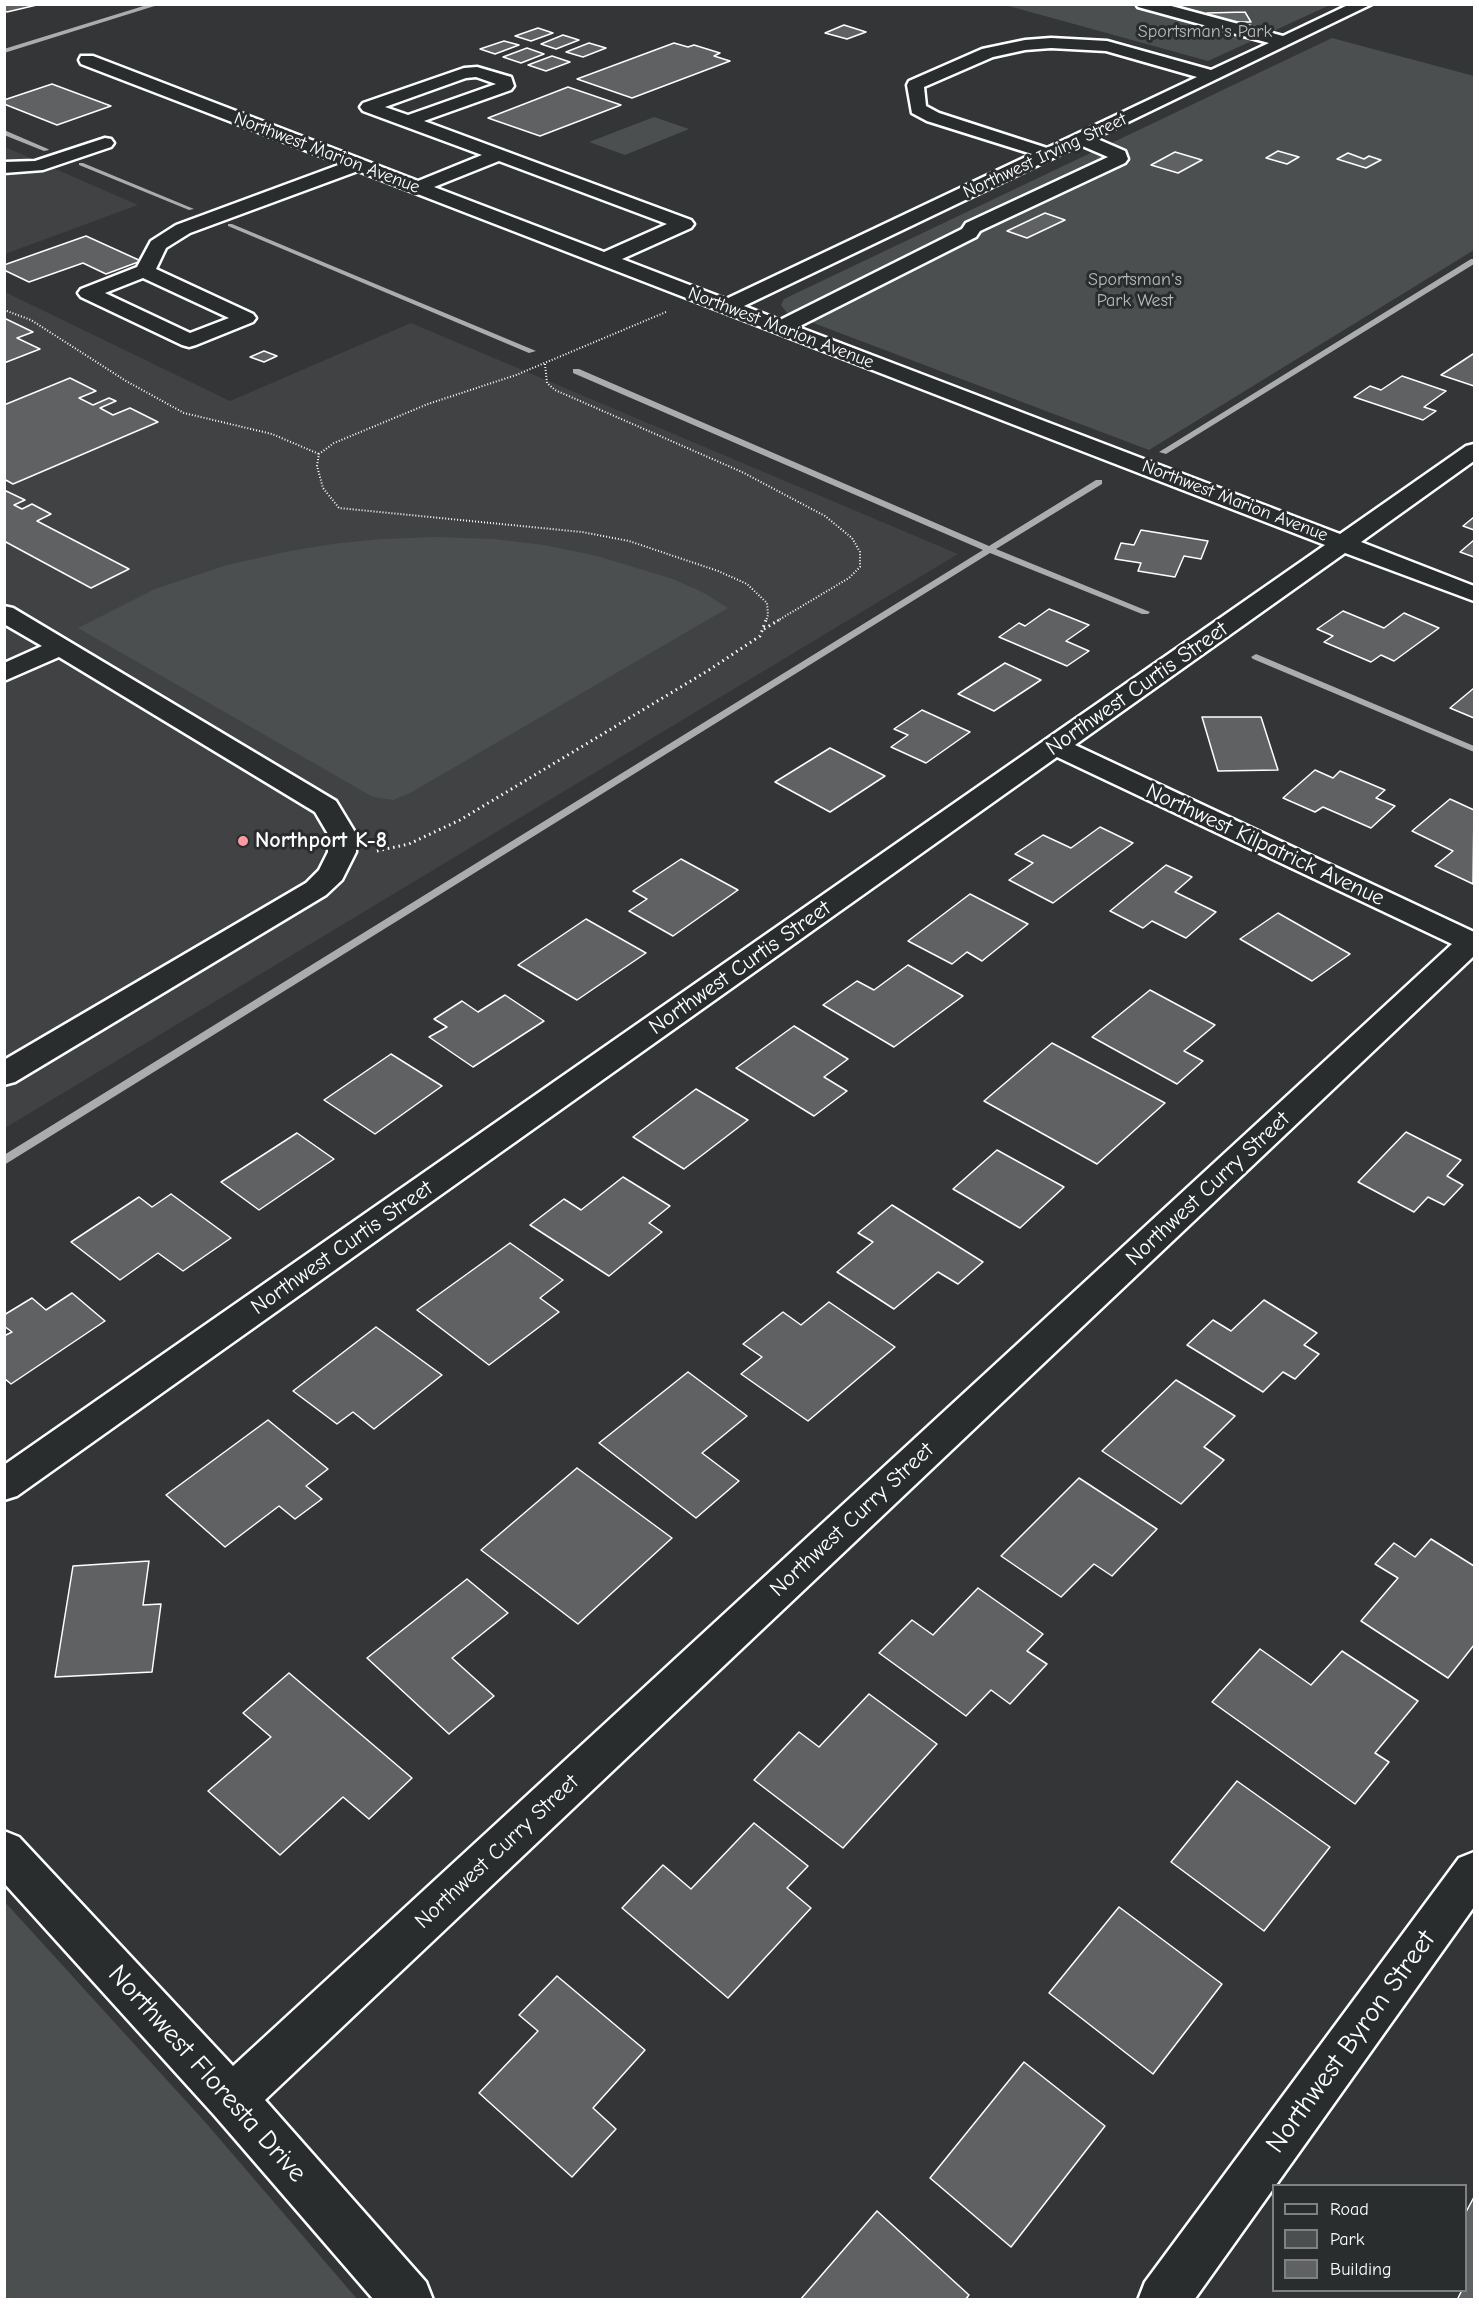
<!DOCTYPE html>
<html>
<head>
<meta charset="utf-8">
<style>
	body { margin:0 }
	#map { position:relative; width:1479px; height:2304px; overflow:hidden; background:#333536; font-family:"Comic Neue",sans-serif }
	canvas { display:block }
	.frame { position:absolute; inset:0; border:6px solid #fff; pointer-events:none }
	.legend { position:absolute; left:1272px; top:2184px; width:195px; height:108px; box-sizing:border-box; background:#2a2d2e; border:2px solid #7f8182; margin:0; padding:8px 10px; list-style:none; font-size:18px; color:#fff }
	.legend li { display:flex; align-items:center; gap:12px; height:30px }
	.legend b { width:30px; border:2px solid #7f8182 }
</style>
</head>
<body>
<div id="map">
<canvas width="1479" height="2304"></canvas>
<div class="frame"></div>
<ul class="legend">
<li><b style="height:8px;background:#2a2d2e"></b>Road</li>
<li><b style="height:16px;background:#4c4f50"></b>Park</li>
<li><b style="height:16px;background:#5f6162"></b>Building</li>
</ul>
</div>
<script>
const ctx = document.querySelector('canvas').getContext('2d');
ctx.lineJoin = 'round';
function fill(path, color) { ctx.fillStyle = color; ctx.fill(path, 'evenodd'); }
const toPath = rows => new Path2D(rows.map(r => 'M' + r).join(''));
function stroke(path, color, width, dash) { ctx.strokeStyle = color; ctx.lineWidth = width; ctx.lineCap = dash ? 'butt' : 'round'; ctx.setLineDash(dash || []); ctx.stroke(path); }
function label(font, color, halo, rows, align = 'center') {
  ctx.font = font + ' "Comic Neue",sans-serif'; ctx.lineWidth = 6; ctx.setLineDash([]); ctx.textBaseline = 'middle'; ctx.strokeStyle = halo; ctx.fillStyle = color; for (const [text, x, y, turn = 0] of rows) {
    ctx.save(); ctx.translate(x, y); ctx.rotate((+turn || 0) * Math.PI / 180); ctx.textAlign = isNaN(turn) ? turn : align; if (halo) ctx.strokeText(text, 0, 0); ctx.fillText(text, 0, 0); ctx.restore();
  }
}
const built = toPath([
	[5,147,138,205,5,254],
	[5,292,230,401,411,323,958,554,5,1128]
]);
const green = toPath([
	[1005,5,1330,5,1208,61],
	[1332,38,1474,76,1474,250,1149,450,787,313,781,305,784,299],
	[654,117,689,129,625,155,589,142],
	[435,537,494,539,544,545,597,556,673,579,704,593,728,608,410,793,393,800,373,797,78,628,155,589,227,565,285,552,332,544,382,539],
	[4,1901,206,2123,357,2299,5,2299]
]);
const stream = toPath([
	[150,4,161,4,4,53,4,49,150,4],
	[4,130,48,149,49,150,44,151,4,135,4,130],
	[79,163,83,163,194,209,189,210,79,165,79,163],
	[228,224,232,224,536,351,529,353,228,226,228,224],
	[1471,259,1474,259,1474,264,1166,454,1159,452,1471,259],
	[573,369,579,369,989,546,1096,480,1102,480,1102,484,996,549,1150,612,1148,614,1142,614,990,553,4,1165,4,1155,983,550,573,373,573,369],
	[1256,654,1474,746,1474,752,1253,659,1251,657,1256,654]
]);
const building = toPath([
	[4,4,41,4,7,12,4,10,4,4],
	[1245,12,1251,22,1213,22,1207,13,1245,12],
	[844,25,866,32,847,39,825,33,844,25],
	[538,28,553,33,531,41,515,36,538,28],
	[563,35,579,40,556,49,541,44,563,35],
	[504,41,519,45,495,54,480,49,504,41],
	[589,43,606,48,583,57,566,52,589,43],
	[674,43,688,47,694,45,720,53,714,56,730,61,632,98,577,79,674,43],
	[527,48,544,54,521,63,503,57,527,48],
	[552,56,570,62,546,71,528,65,552,56],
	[52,84,111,106,57,125,4,104,4,100,52,84],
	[568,87,621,105,540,136,488,118,568,87],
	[1278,151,1299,157,1287,164,1266,158,1278,151],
	[1175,152,1202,160,1178,173,1151,165,1175,152],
	[1348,153,1364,159,1369,156,1381,160,1366,168,1337,159,1348,153],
	[1045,213,1065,220,1027,238,1007,231,1045,213],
	[86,236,141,261,106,274,83,263,29,282,4,270,4,265,86,236],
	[4,318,33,332,17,338,40,349,4,363,4,318],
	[264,351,277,356,264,362,250,357,264,351],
	[1473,354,1474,355,1474,386,1441,375,1473,354],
	[1402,376,1446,391,1424,407,1436,411,1423,420,1354,397,1370,386,1381,390,1402,376],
	[70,378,96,391,79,398,93,405,109,398,116,401,100,408,113,415,130,408,158,422,13,484,4,479,4,405,70,378],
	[4,490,25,500,14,505,22,509,32,504,51,514,37,521,129,569,91,588,4,541,4,490],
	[1474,517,1474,530,1463,526,1474,517],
	[1141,530,1208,541,1201,559,1184,556,1175,577,1138,571,1141,563,1115,559,1121,543,1134,545,1141,530],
	[1474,540,1474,557,1460,552,1474,540],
	[1049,609,1089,625,1066,641,1089,651,1067,666,999,637,1019,623,1025,626,1049,609],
	[1343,611,1384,628,1404,613,1439,628,1394,661,1381,655,1371,662,1324,642,1333,636,1317,629,1343,611],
	[1005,663,1041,680,994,711,958,694,1005,663],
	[1474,688,1474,718,1450,708,1474,688],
	[922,710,970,732,926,763,891,747,908,735,894,729,922,710],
	[1202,717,1261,717,1278,770,1218,771,1202,717],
	[830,748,885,776,830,812,775,782,830,748],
	[1315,770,1333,778,1340,771,1385,790,1376,798,1395,806,1371,828,1323,807,1315,812,1283,798,1315,770],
	[1450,799,1474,810,1473,884,1435,866,1453,851,1412,831,1450,799],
	[1100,827,1133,843,1053,903,1009,880,1033,863,1015,854,1043,835,1071,848,1100,827],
	[681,859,738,890,673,936,629,911,647,899,633,891,681,859],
	[1166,865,1192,877,1175,892,1216,912,1186,938,1152,921,1143,928,1110,911,1166,865],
	[970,894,1028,924,982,961,967,952,952,964,908,941,970,894],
	[1278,913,1350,954,1312,981,1240,939,1278,913],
	[586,919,646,953,577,1000,518,965,586,919],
	[908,965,963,996,894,1047,823,1005,857,981,874,990,908,965],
	[1150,990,1215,1025,1184,1051,1203,1061,1177,1084,1092,1037,1150,990],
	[505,995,544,1021,473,1067,429,1037,447,1027,434,1019,462,1001,478,1012,505,995],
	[794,1026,848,1059,824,1077,847,1091,814,1116,736,1068,794,1026],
	[1052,1043,1165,1103,1097,1164,984,1101,1052,1043],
	[391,1054,442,1086,375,1134,324,1100,391,1054],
	[696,1089,748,1120,684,1169,633,1137,696,1089],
	[1406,1132,1461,1160,1447,1176,1463,1185,1444,1205,1428,1197,1414,1212,1358,1182,1406,1132],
	[297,1133,334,1159,259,1210,221,1182,297,1133],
	[997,1150,1064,1187,1020,1228,953,1189,997,1150],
	[623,1177,670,1206,649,1223,662,1232,609,1276,530,1225,564,1199,581,1210,623,1177],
	[171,1194,231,1238,183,1271,158,1253,120,1280,71,1242,139,1197,152,1207,171,1194],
	[892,1205,983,1262,958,1284,938,1272,894,1309,837,1272,873,1242,858,1233,892,1205],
	[510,1243,563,1280,540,1298,559,1312,489,1365,417,1310,510,1243],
	[72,1293,105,1321,11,1384,4,1378,4,1336,12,1332,4,1326,4,1315,32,1298,46,1310,72,1293],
	[1264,1300,1317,1333,1304,1345,1319,1354,1295,1379,1283,1372,1263,1392,1187,1345,1213,1320,1231,1331,1264,1300],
	[829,1302,895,1347,808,1421,741,1374,762,1357,743,1344,783,1312,801,1325,829,1302],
	[376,1327,442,1375,374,1429,353,1412,337,1424,293,1391,376,1327],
	[688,1372,747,1416,702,1453,739,1481,696,1518,599,1443,688,1372],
	[1176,1380,1235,1416,1204,1447,1224,1460,1181,1504,1102,1451,1176,1380],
	[268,1420,328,1469,306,1486,322,1499,295,1519,279,1506,225,1547,166,1495,268,1420],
	[577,1468,672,1538,578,1624,481,1550,577,1468],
	[1079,1478,1157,1529,1112,1576,1094,1564,1061,1597,1001,1556,1079,1478],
	[1431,1539,1474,1566,1474,1645,1448,1678,1361,1621,1398,1578,1375,1564,1394,1543,1415,1557,1431,1539],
	[149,1561,143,1605,161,1604,152,1672,55,1677,73,1566,149,1561],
	[467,1579,508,1613,452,1658,494,1696,449,1734,367,1658,467,1579],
	[978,1588,1043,1634,1027,1651,1047,1664,1010,1704,991,1690,966,1716,879,1653,912,1620,933,1635,978,1588],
	[1260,1649,1311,1685,1342,1651,1418,1701,1375,1753,1389,1762,1355,1804,1212,1702,1260,1649],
	[289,1673,412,1778,369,1819,343,1797,280,1855,208,1791,271,1737,243,1713,289,1673],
	[869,1694,937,1744,843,1848,754,1780,799,1732,819,1747,869,1694],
	[1237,1781,1330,1847,1264,1931,1171,1862,1237,1781],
	[754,1823,808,1866,787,1888,811,1908,728,1998,622,1908,663,1865,691,1889,754,1823],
	[1119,1907,1222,1984,1153,2074,1049,1993,1119,1907],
	[557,1976,645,2050,593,2108,616,2129,572,2177,479,2093,538,2031,519,2015,557,1976],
	[1024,2062,1105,2126,1011,2247,930,2178,1024,2062],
	[1474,2197,1474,2300,1457,2300,1462,2290,1466,2290,1466,2212,1474,2197],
	[877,2211,969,2295,965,2300,800,2300,877,2211]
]);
const pathFar1 = toPath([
	[4,310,31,320,126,381,184,413,272,434,319,454],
	[666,312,516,375,428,404,334,443,319,454,317,466,323,488,339,508,582,532,629,541,718,571,747,584,767,603,768,615,766,621],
	[545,364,547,383,555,390,742,472,825,516,852,538,860,552,860,567,849,578,777,621]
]);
const path = toPath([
	[764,629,779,620],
	[377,851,409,844,460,820,709,670,760,636,766,620]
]);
const minor = toPath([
	[1136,4,1164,4,1283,36,1350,4,1372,4,1095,138,1125,151,1128,159,1125,163,980,231,976,237,798,327,1340,534,1466,446,1474,444,1474,461,1361,542,1474,586,1474,601,1345,553,1075,745,1474,932,1474,956,265,2100,426,2282,433,2300,374,2300,215,2116,4,1883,4,1831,19,1837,233,2066,1452,944,1057,757,17,1496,4,1500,4,1465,1325,545,358,171,190,233,166,248,156,269,253,314,256,318,253,322,196,345,189,347,182,345,81,297,78,293,81,289,137,267,151,241,176,225,341,164,81,64,79,60,81,56,93,56,418,181,482,155,363,111,360,107,363,103,464,68,477,67,511,77,514,86,511,90,424,121,691,220,694,224,691,228,622,259,726,299,1032,154,927,121,912,113,907,85,909,81,982,49,1025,40,1051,38,1107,41,1211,70,1269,43,1138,7,1136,4],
	[1051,48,1106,51,1197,77,1047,148,939,113,926,106,924,87,993,57,1025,50,1051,48],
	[476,77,496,84,408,115,385,107,466,78,476,77],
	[1080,145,1108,157,966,223,962,229,780,320,744,306,1080,145],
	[499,161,667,224,604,252,434,187,499,161],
	[143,278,229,318,190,333,105,293,143,278],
	[105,138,111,139,114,143,111,147,43,170,4,173,4,162,35,161,105,138],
	[4,606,13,608,336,801,356,834,356,852,342,880,326,895,15,1082,4,1085,4,1060,306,883,319,870,328,852,328,834,315,812,59,657,4,681,4,663,42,646,4,624,4,606],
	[1474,1852,1474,1907,1194,2300,1138,2300,1145,2282,1459,1858,1474,1852]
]);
const markers = [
	[243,841,6,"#ff9aa2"]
];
const farParknames = [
	["Sportsman's Park",1205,32],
	["Sportsman's",1135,280],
	["Park West",1135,301]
];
const farStreetnames = [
	["Northwest Marion Avenue",327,153,21],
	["Northwest Irving Street",1045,156,-25],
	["Northwest Marion Avenue",781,328,21],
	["Northwest Marion Avenue",1235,501,21]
];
const streetNames = [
	["Northwest Curtis Street",1137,689,-35],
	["Northwest Kilpatrick Avenue",1265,845,25],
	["Northwest Curtis Street",740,968,-35],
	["Northwest Curry Street",1208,1189,-43],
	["Northwest Curtis Street",342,1248,-35],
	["Northwest Curry Street",852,1520,-43],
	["Northwest Curry Street",497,1852,-43]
];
const poiNames = [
	["Northport K-8",255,841]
];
const nearStreetnames = [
	["Northwest Byron Street",1351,2042,-54],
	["Northwest Floresta Drive",207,2074,48]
];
fill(built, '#404243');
fill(green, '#4c4f50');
fill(stream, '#abacad');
fill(building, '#5f6162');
stroke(building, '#fff', 1.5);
stroke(minor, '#fff', 5);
stroke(pathFar1, '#fff', 2, [1, 2]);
stroke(path, '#fff', 3, [1.5, 4]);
fill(minor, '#2a2d2e');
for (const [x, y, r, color] of markers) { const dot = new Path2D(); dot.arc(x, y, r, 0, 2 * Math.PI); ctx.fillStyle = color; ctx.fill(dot); stroke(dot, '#2a2d2e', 2); }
label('18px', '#b7b9b9', '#2a2d2e', farParknames);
label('18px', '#fff', '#2a2d2e', farStreetnames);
label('22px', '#fff', '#2a2d2e', streetNames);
label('bold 22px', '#fff', '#2a2d2e', poiNames, 'left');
label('27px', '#fff', '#2a2d2e', nearStreetnames);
</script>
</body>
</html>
